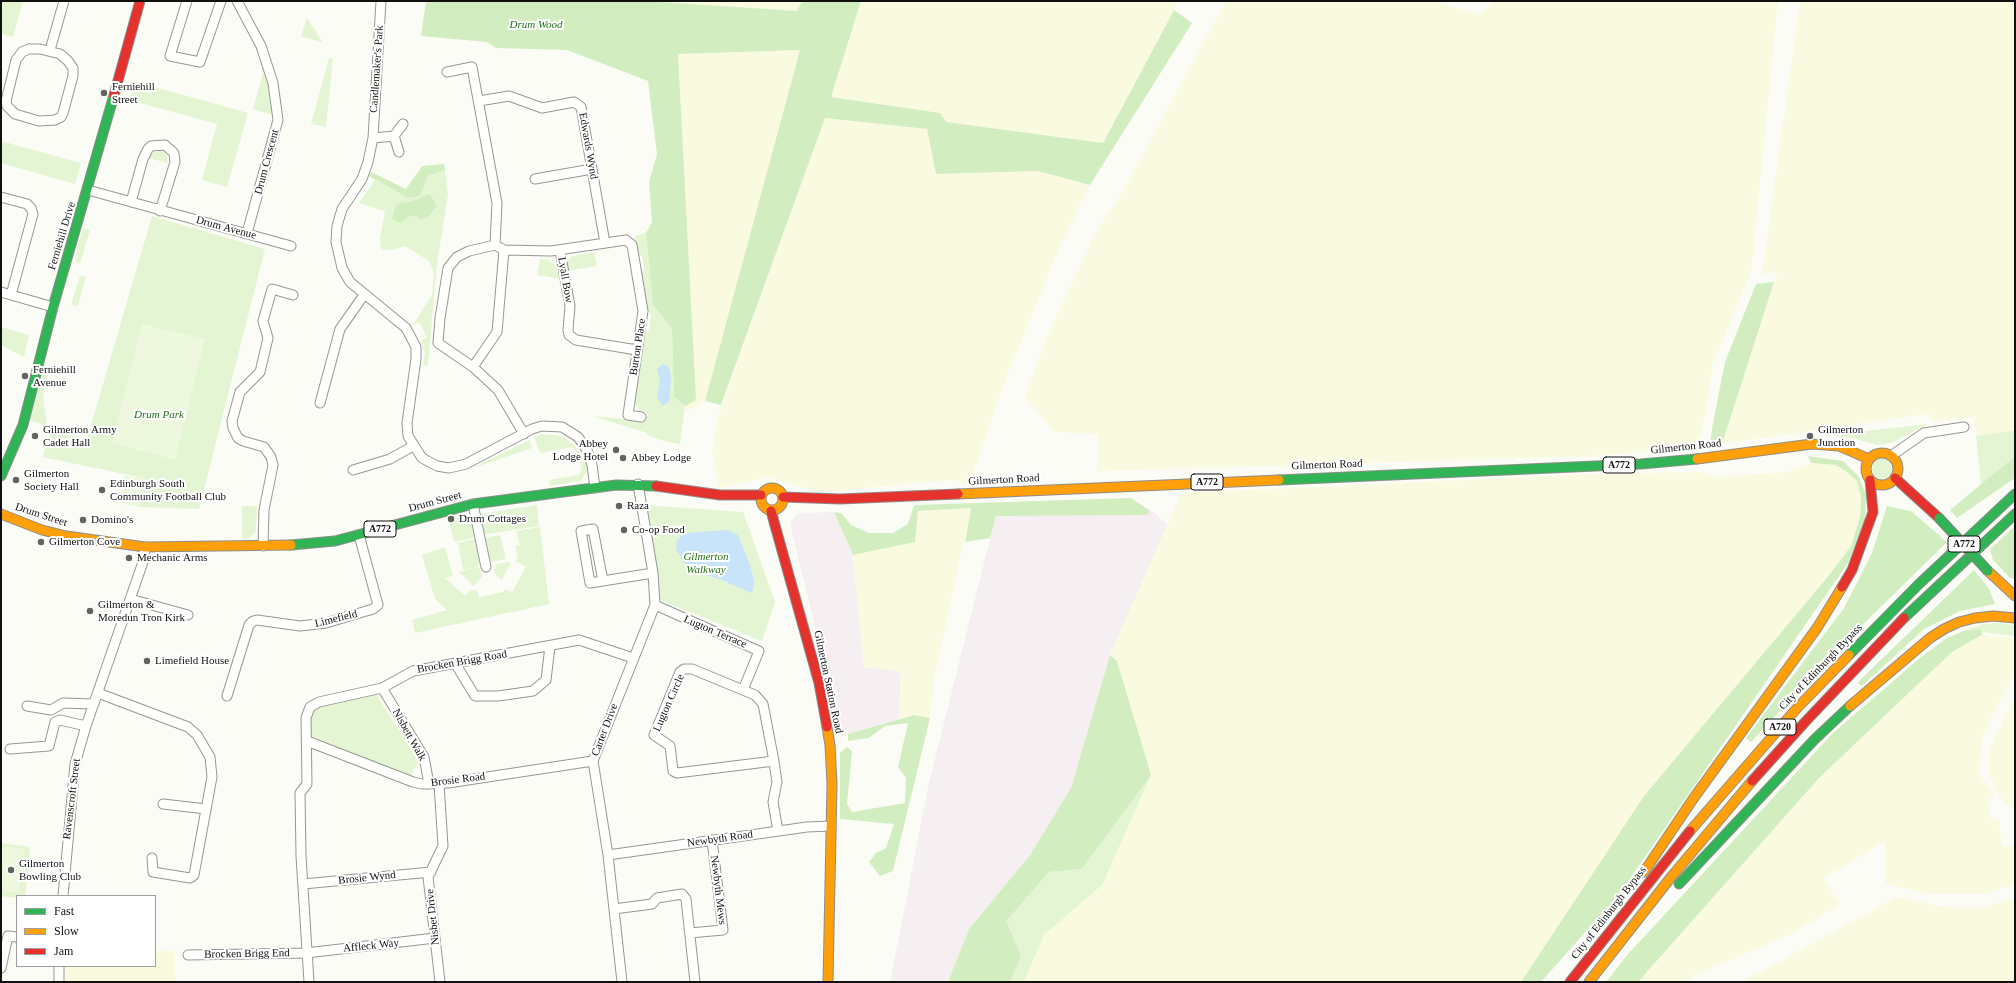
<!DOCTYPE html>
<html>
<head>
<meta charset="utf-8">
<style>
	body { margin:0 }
	#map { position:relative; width:2016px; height:983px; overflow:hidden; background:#fcfcf6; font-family:"Times New Roman",serif }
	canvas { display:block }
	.frame { position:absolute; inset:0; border:2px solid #101010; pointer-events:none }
	.legend { position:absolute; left:16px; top:895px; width:140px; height:72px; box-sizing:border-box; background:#fff; border:1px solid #9f9f9f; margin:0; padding:5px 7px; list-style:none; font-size:12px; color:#101010 }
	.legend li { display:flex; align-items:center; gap:8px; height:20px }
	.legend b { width:20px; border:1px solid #9f9f9f }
</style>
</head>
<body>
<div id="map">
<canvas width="2016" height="983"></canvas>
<div class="frame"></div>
<ul class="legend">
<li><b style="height:5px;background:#30b455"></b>Fast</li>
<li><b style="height:5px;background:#ff9f0a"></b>Slow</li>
<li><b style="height:5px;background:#e5322d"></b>Jam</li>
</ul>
</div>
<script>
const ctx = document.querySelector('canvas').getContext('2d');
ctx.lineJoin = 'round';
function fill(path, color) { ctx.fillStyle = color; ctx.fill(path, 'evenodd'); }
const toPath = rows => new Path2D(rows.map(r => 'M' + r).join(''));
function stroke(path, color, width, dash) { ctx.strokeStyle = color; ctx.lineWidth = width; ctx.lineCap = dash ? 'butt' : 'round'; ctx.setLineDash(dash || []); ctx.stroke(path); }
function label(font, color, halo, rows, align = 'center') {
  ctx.font = font + ' "Times New Roman",serif'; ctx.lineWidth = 4; ctx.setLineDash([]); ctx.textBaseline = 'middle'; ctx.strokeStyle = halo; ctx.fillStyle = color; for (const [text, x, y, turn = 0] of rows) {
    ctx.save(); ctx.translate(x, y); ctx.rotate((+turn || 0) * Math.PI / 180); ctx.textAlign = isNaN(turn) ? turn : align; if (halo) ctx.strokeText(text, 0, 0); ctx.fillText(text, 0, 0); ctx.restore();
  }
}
const industrial = toPath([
	[1150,509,1168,525,1110,655,1071,788,1030,855,969,929,948,982,890,982,929,783,996,515],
	[834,512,853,555,864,667,901,671,899,719,842,736,790,524,797,513]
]);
const farmland = toPath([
	[646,1,802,1,797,11],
	[861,1,1178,1,1103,143,946,122,940,113,831,97],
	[1226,1,1431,1,1480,15,1495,1,1778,1,1751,272,1712,366,1710,388,1699,446,1595,456,1097,471,1098,434,1054,432,1025,396,1048,334,1098,228,1117,202],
	[1800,1,2015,1,2015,430,1976,436,1973,417,1933,422,1928,414,1722,444,1777,272,1762,274],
	[800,50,705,401,685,413,666,54],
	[825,118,927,129,936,174,1038,171,1090,185,1056,255,1007,376,969,484,952,480,822,492,766,477,719,488,712,450,718,417],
	[1811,463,1836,465,1846,471,1857,481,1861,497,1860,517,1851,546,1830,574,1644,796,1521,982,1024,982,1044,935,1102,885,1117,661,1110,655,1181,493,1597,474,1702,472,1713,477,1786,472],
	[971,508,935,674,930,718,914,715,899,719,901,671,864,667,853,555,915,542,917,511],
	[1982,635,2015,638,2015,672,1983,736,1979,774,1994,795,1988,800,1990,819,1999,819,2002,847,2015,846,2015,886,2002,888,1985,894,1931,894,1885,884,1885,841,1824,878,1840,904,1791,934,1695,975,1687,982,1638,982,1819,778,1952,652],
	[2015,697,2015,810,2006,804,1997,792,1990,776,1990,747],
	[1897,897,1947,907,1980,908,2015,898,2015,982,1742,982],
	[155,951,175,951,175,982,65,982,65,966,155,966]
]);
const green = toPath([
	[1,1,23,1,13,37,1,34],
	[307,18,323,43,301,36],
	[329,58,333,59,326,127,311,124],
	[264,70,268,83,272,115,253,109],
	[134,81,248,113,227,187,202,180,217,124,129,100],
	[1,141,81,163,75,184,1,163],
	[162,150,166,153,168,163,148,158,150,154],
	[445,170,448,194,437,264,428,365,423,366,425,354,421,341,427,337,419,322,412,326,432,295,434,272,429,261,405,246,391,250,381,250,380,238,385,211,359,203,375,180,408,198,420,196,428,176],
	[152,216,265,249,199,509,139,507,144,478,42,457,52,431,87,439],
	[83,228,90,230,80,263,76,263,77,248],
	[646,233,653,305,672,329,674,397,685,406,680,444,667,442,647,435,647,433,592,416,646,421,647,412,639,411,634,401,645,334,649,331,651,315,647,309,641,274,644,271,642,256,638,254,635,236],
	[594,252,597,266,568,271,567,262,572,256],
	[540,259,549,260,555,265,561,279,537,275],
	[80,276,86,277,78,306,71,305],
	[1,327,29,335,24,357,1,345],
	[43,366,50,368,43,396,47,426,29,420],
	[1928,424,1891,443,1878,445,1851,438,1829,435],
	[2015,430,2015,456,1981,484,1976,436],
	[541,434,562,436,577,448,585,460,587,470,581,481,550,486,549,480,579,475,582,469,578,454,573,447,540,453,534,437],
	[529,440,532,448,473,468],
	'1872 469a10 10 0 1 1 20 0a10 10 0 1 1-20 0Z',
	[537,505,539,526,482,535,480,514],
	[644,505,743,512,775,602,762,641,660,600],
	[242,506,257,506,256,531,254,534,247,539,242,539],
	[466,515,471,518,476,537,454,542,449,521],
	[540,527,549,604,415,633,412,620,447,610,435,599,422,555,445,547,453,576,445,578,465,596,470,590,477,590,479,597,504,592,504,589,512,592,526,567,514,560,518,559,515,546,520,545,516,531],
	[500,535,506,559,492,562,488,557,484,538],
	[478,538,482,557,477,567,463,570,458,543],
	[511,562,502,580,494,573,496,564],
	[479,567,482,576,474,586,459,572],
	[1998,623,2015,625,2015,636,1982,632,1981,629,1964,631,1983,624],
	[376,694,418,761,411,777,309,738,311,713,318,706],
	[1151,775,1102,885,1044,935,1024,982,1010,982,1021,956,1005,921,1049,872,1082,869],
	[1,843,30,847,25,896,17,896,17,898,1,896]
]);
const forest = toPath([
	[426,1,646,1,797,11,802,1,861,1,831,97,940,113,946,122,1103,143,1174,10,1192,23,1090,185,1038,171,936,174,927,129,825,118,721,405,705,401,800,50,678,54,696,400,685,406,674,397,672,329,653,305,646,233,652,222,649,182,657,154,648,81,567,50,496,48,487,42,421,36],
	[444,164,445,170,428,176,420,196,408,198,369,176,371,172,406,189,422,166],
	[430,194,437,206,428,217,421,220,416,215,408,217,400,223,392,219,396,204,413,201],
	[1774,282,1722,444,1710,445,1713,423,1725,362,1756,284],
	[1808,456,1843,461,1859,477,1866,495,1865,521,1848,563,1620,893,1541,982,1521,982,1644,796,1830,574,1851,546,1860,517,1861,497,1857,481,1846,471,1836,465,1811,463],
	[2015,456,2015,478,1957,518,1950,510],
	[1131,498,1149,510,1148,515,996,516,990,538,965,542,971,508,918,511,915,542,853,555,834,512,841,513,851,525,869,533,893,533,908,524,914,505],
	[1887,506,1911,511,1947,542,1839,648,1751,742,1746,738,1844,608,1872,553],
	[2015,526,2015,579,2010,578,1993,560,1990,549],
	[1974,570,1988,587,1995,604,1960,611,1924,629,1862,686,1857,683],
	[1981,629,1982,635,1952,652,1819,778,1638,982,1606,982,1629,953,1833,733,1921,657,1947,638,1964,631],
	[1110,655,1117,661,1151,775,1082,869,1049,872,1006,921,1021,956,1010,982,948,982,969,929,1030,855,1071,788],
	[914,715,930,718,893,871,880,876,869,862,876,853,886,848,894,824,840,819,840,753,847,747,852,751,847,804,852,812,905,803,906,778,898,767,908,723,885,726,869,738,848,741,848,734]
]);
const pitch = toPath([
	[142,324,205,339,175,460,112,443],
	[124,475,144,478,139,507,119,503],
	[1,846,24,849,19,893,1,891]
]);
const water = toPath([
	[663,364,669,367,671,378,669,402,662,406,657,396,660,381,657,369],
	[728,530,738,535,750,565,754,582,752,593,717,578,695,572,685,564,676,549,677,540,686,533]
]);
const street = toPath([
	[187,1,170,56,200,62,221,1],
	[237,1,261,46,273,83,278,120,247,233],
	[381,1,373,138,368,162,362,179,342,209,337,226,336,242,342,268,350,282,406,328,416,347,416,359,407,423,408,436,422,458,437,466,449,468,466,464,532,429,542,426,562,427,578,437,587,450,592,465,595,488],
	[29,49,40,49,60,54,68,61,73,68,73,76,63,113,61,117,55,120,39,121,15,114,7,106,6,101,16,60,22,52,29,49],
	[50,50,64,1],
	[447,72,472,67,497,203,495,245],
	[479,101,509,96,542,108,574,102,581,107,605,243],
	[394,136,403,124],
	[373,138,394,136,399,152],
	[535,179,592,169],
	[88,190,291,246],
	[1,197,27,204,31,208,33,214,11,295],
	[131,202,143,159,148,149,151,146,165,145,174,153,175,162,160,211],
	[560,251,570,306,568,330,569,335,576,340,637,350],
	[1,292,53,307],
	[473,367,497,332,504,250],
	[320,403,340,329,364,295],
	[524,434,498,390,473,367,438,343,440,318,448,268,457,257,469,251,495,245,504,250,551,251,626,240,632,245,643,311,628,415,641,417],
	[1891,456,1924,433,1964,427],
	[353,470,390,459,413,446],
	[473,504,486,567],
	[263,546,264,510,273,465,271,457,264,447,243,441,238,438,233,428,232,421,240,392,260,372,261,368,268,338,263,321,272,289,293,295],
	[603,581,593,529,581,531,590,583,653,573],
	[130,599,188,615],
	[655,605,759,651,743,690],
	[455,663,475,696,498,696,533,691,546,680,550,646],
	[382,688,424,757,429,784],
	[98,693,188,727,197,735,210,757,212,777,194,875,190,878,153,872,152,858],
	[227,696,249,625,253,621,257,620,300,626,326,623,373,609,378,605,359,535],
	[27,706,51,710,63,703,94,704],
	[307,741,413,782,422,784,448,783,593,761],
	[10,749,49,746,55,722,60,720,86,726],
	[774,761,677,773,673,771,670,746,654,735,680,672,684,669,692,669,755,695,763,704,774,761,775,769,777,782,773,802,778,831],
	[439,784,443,846,428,877,440,982],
	[163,804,206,809],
	[608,855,807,827,831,826],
	[303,884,431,872],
	[63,896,75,764,86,726,143,562,145,547],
	[614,909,652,904,657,898,682,894,686,899,695,982],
	[690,933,723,930,712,840],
	[188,955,306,953,435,938],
	[1,968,8,936,17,937],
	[59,982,59,966],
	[309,982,301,856,300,793,307,784,306,718,310,707,319,702,382,688,413,671,579,640,633,658],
	[622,982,608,855,593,761,655,605,653,573,638,484]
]);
const fast = toPath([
	[1,476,23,425,53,307,114,95],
	[1279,480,1641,464,1697,459],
	[291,545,335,541,473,504,616,485,656,486],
	[1904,618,2015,514],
	[1849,655,1919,584,2015,494],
	[1679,884,1814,740,1850,706]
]);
const slow = toPath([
	'1866 469a16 16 0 1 1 32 0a16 16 0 1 1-32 0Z',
	[1697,459,1812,444,1839,446,1869,459],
	'761 499a11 11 0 1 1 22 0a11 11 0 1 1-22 0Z',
	[958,494,1279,480],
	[1,514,42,530,66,536,145,547,291,545],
	[1988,571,2015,596],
	[1850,706,1930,638,1944,629,1959,622,1975,618,1993,616,2015,618],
	[827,727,830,745,832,784,828,982],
	[1690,831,1798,707,1849,655],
	[1644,872,1693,799,1817,628,1842,587],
	[1589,982,1672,876,1752,781]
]);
const jam = toPath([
	[114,95,140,1],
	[1895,478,1939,518],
	[656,486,720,495,761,495],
	[783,497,840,499,958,494],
	[771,511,819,683,827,727],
	[1842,587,1852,570,1873,512,1870,480],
	[1752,781,1806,721,1904,618],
	[1570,982,1690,831]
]);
const fastBridge = toPath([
	[1939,518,1988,571]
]);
const markers = [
	[104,93,4,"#636360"],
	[25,376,4,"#636360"],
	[35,436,4,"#636360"],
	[1810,436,4,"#636360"],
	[616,450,4,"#636360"],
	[623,458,4,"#636360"],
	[16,480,4,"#636360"],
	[102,490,4,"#636360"],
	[619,506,4,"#636360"],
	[451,519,4,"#636360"],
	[83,520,4,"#636360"],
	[624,530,4,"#636360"],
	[41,542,4,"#636360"],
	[129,558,4,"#636360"],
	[90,611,4,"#636360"],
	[147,661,4,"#636360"],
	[11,870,4,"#636360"]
];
const shields = [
	[1619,465,32],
	[1207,482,32],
	[380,529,32],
	[1964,544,32],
	[1780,727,32]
];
const shieldNames = [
	["A772",1619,465],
	["A772",1207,482],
	["A772",380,529],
	["A772",1964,544],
	["A720",1780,727]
];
const parkNames = [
	["Drum Wood",536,25],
	["Drum Park",159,415],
	["Gilmerton",706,557],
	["Walkway",706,570]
];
const streetNames = [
	["Candlemaker's Park",377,69,-86],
	["Edwards Wynd",588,146,80],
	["Drum Crescent",267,162,-75],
	["Drum Avenue",226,228,15],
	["Ferniehill Drive",62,236,-73],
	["Lyall Bow",565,280,80],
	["Burton Place",638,347,-81],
	["Gilmerton Road",1686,447,-6],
	["Gilmerton Road",1327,465,-2],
	["Gilmerton Road",1004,480,-3],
	["Drum Street",435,502,-15],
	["Drum Street",41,515,18],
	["Limefield",336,619,-14],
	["Lugton Terrace",715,632,23],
	["Brocken Brigg Road",462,662,-10],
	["City of Edinburgh Bypass",1821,667,-46],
	["Gilmerton Station Road",828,682,78],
	["Lugton Circle",669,703,-66],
	["Carter Drive",605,730,-69],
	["Nisbett Walk",409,735,61],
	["Brosie Road",458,780,-7],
	["Ravenscroft Street",72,799,-83],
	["Newbyth Road",720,839,-8],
	["Brosie Wynd",367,878,-6],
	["Newbyth Mews",718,890,83],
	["City of Edinburgh Bypass",1609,913,-52],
	["Nisbet Drive",433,917,-96],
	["Affleck Way",371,946,-6],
	["Brocken Brigg End",247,954,-1]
];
const poiNames = [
	["Ferniehill",112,87],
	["Street",112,100],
	["Ferniehill",33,370],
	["Avenue",33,383],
	["Gilmerton Army",43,430],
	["Cadet Hall",43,443],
	["Gilmerton",1818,430],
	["Junction",1818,443],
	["Abbey",608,444,"right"],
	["Lodge Hotel",608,457,"right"],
	["Abbey Lodge",631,458],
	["Gilmerton",24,474],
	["Society Hall",24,487],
	["Edinburgh South",110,484],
	["Community Football Club",110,497],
	["Raza",627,506],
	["Drum Cottages",459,519],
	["Domino's",91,520],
	["Co-op Food",632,530],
	["Gilmerton Cove",49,542],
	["Mechanic Arms",137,558],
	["Gilmerton &",98,605],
	["Moredun Tron Kirk",98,618],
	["Limefield House",155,661],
	["Gilmerton",19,864],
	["Bowling Club",19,877]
];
fill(industrial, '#f5eff2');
fill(farmland, '#fafae1');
fill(green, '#e3f5d3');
fill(forest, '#d2eec0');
fill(pitch, '#eef8de');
fill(water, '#c8e4fb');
stroke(street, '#969694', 11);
stroke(fast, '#8d8d8a', 11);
stroke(slow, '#8d8d8a', 11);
stroke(jam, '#8d8d8a', 11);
stroke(street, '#fffffe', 9);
stroke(fast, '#30b455', 9);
stroke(slow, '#ff9f0a', 9);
stroke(jam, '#e5322d', 9);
stroke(fastBridge, '#848481', 11, []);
stroke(fastBridge, '#30b455', 9);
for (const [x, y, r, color] of markers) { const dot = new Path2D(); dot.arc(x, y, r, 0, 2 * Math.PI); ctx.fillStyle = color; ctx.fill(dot); stroke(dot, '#fff', 1.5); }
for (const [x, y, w] of shields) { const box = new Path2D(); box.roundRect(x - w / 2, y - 8, w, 16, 3); ctx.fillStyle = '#fff'; ctx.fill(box); stroke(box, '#101010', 1); }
label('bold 10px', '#101010', null, shieldNames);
label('italic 11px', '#217018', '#fff', parkNames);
label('11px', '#101010', '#fff', streetNames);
label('11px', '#101010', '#fff', poiNames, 'left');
</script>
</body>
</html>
